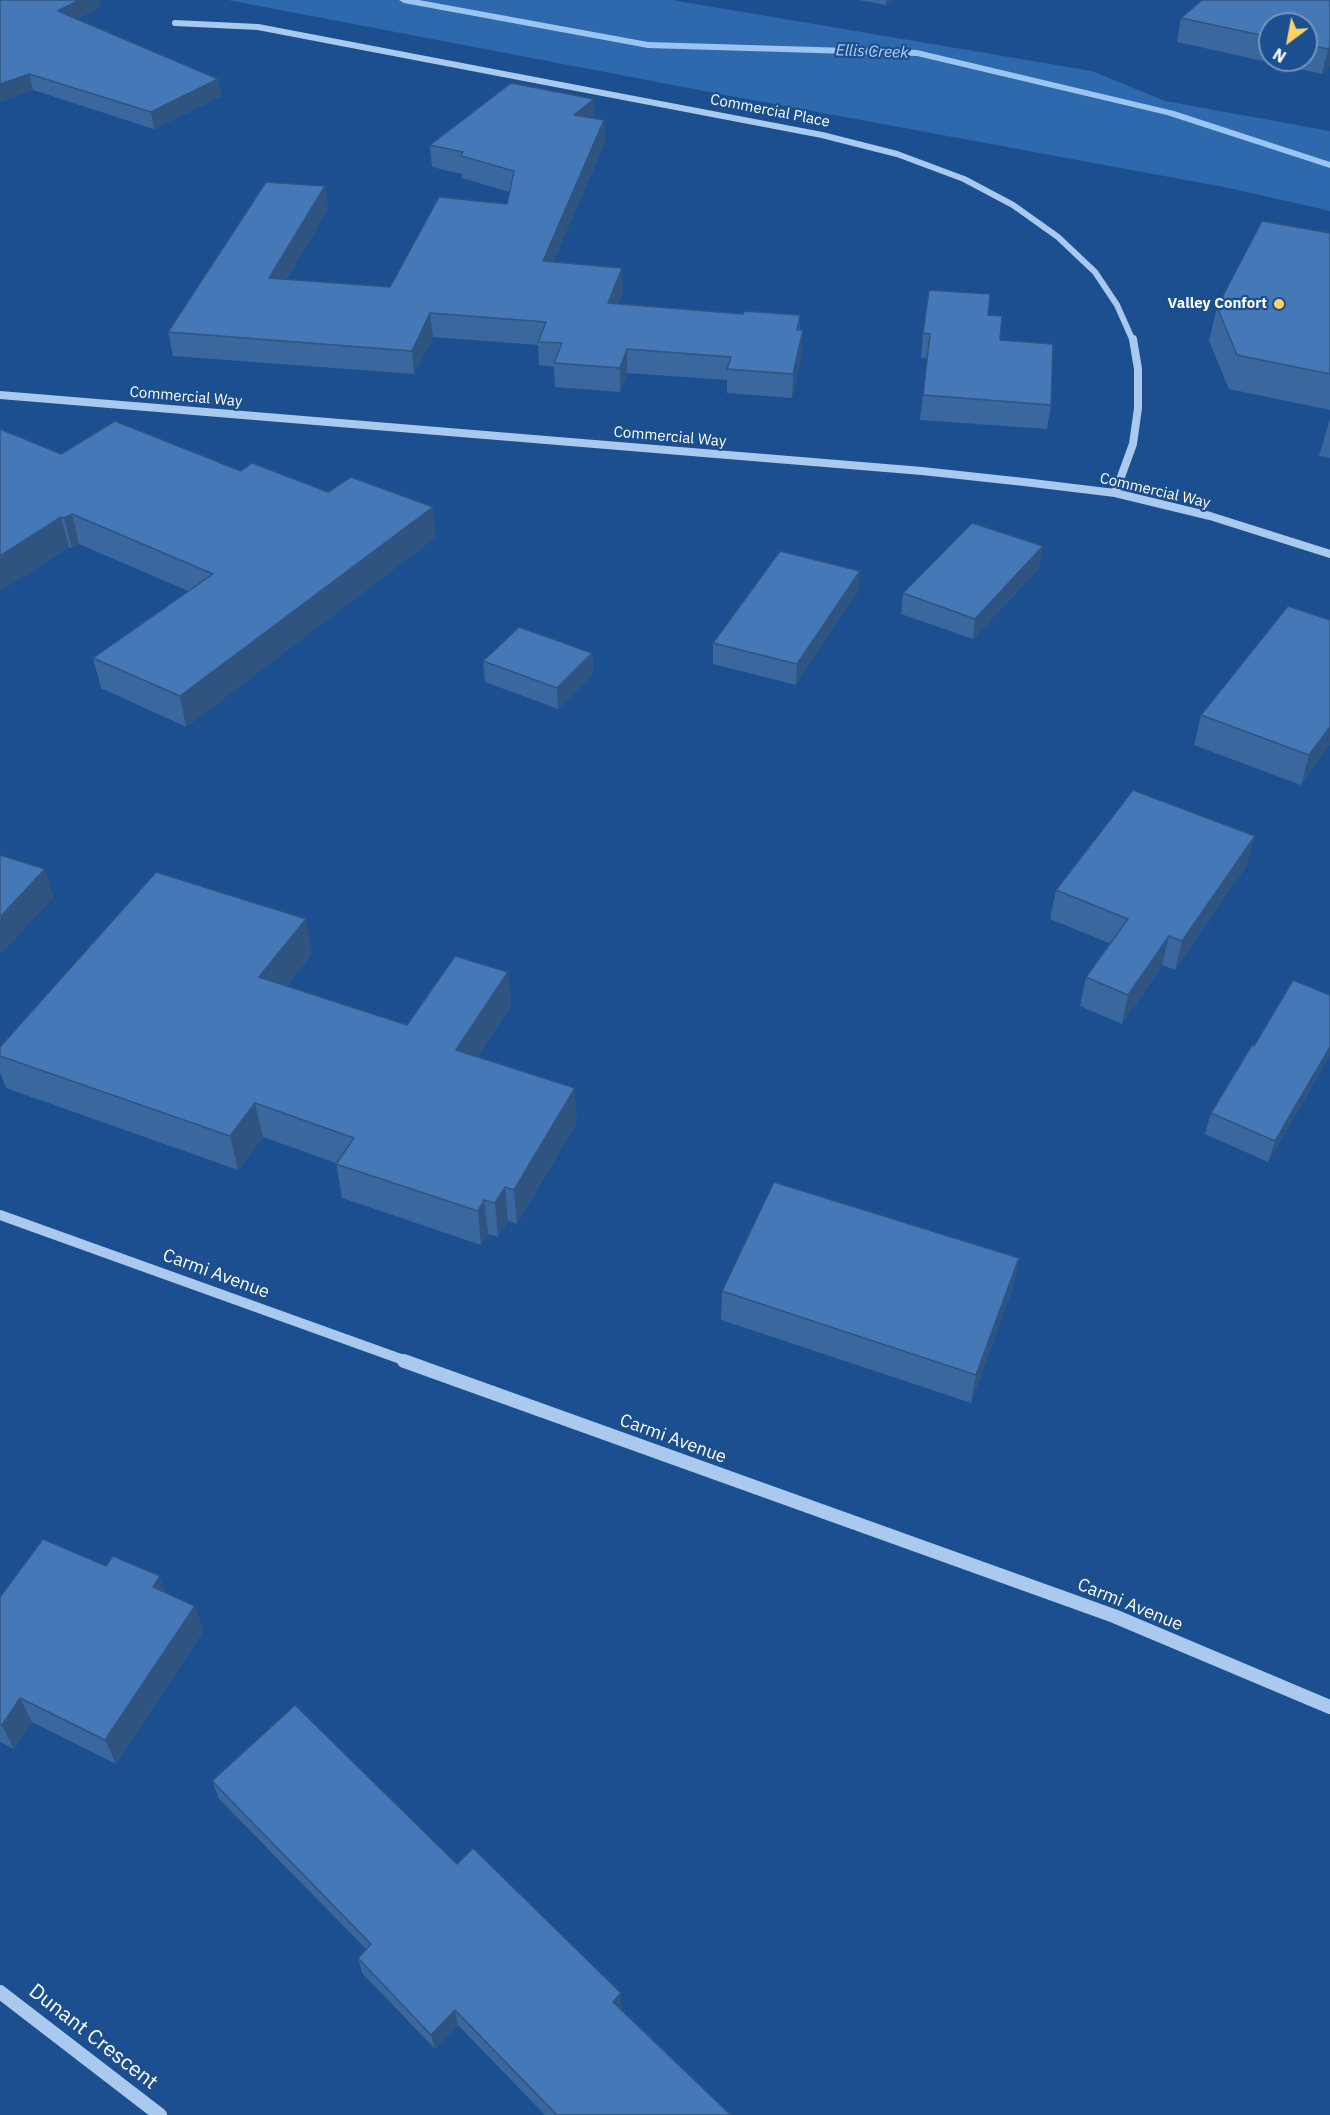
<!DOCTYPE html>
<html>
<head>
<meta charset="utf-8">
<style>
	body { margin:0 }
	#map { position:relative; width:1330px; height:2115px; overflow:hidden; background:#1b4f8f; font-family:"IBM Plex Sans",sans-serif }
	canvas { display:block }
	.north { position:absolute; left:1258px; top:12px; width:60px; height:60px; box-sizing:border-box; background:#1b4f8f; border:2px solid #7695bc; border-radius:50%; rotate:212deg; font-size:16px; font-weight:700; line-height:24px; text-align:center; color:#fff }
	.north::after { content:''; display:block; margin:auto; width:21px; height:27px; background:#ffd166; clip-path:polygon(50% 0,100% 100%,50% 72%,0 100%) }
</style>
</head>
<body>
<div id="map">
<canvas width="1330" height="2115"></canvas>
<div class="north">N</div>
</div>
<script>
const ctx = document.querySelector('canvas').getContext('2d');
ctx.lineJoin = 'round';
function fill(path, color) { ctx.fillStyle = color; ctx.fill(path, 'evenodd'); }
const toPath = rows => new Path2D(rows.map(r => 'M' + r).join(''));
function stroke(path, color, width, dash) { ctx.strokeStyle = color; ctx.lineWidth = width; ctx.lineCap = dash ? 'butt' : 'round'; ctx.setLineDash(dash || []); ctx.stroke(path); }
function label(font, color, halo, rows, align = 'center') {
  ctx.font = font + ' "IBM Plex Sans",sans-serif'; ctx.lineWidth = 4.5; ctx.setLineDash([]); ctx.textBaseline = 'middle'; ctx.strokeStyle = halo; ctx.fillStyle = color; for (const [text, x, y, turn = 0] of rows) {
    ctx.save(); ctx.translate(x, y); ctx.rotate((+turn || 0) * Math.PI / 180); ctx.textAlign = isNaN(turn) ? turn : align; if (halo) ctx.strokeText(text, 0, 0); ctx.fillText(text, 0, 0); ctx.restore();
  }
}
const green = toPath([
	[228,0,672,0,1092,71,1165,101,1330,131,1330,211,1229,188,720,94]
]);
const stream = toPath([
	[399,0,419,0,648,42,917,50,1174,111,1330,162,1330,168,1167,115,917,56,648,48,404,3,399,0]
]);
const minorFar3 = toPath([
	[175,23,258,27,822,135,897,154,964,179,1013,205,1058,237,1095,272,1117,305,1133,341]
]);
const minorFar2 = toPath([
	[0,395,922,471,1024,482,1115,493,1210,516,1330,554],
	[1115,493,1133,444,1138,408,1138,369,1133,339]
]);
const minorFar1 = toPath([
	[0,1215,409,1362]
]);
const minor = toPath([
	[404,1361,1114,1616,1330,1707],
	[0,1992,160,2115]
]);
const wall = toPath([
	[0,0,98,0,100,7,77,19,218,79,221,96,154,129,33,90,0,102],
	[859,0,892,0,886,5],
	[1330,0,1330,66,1322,74,1177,42,1181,18],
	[1270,24,1306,24,1306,60,1270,60],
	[594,118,604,120,605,142,553,262,623,292,618,304,743,314,800,315,800,330,802,354,792,398,727,393,727,380,627,373,620,392,555,387,554,367,539,365,538,345,433,337,414,374,173,356,168,332,325,186,328,209,286,280,390,287,507,204,509,192,462,178,462,174,432,167,430,145],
	[1330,233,1330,410,1229,389,1209,341,1217,307],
	[923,333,1000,340,1051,405,1047,429,920,420,927,358,921,358],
	[1330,418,1330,458,1319,456],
	[0,429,61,454,241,471,436,537,186,727,101,688,93,658,188,591,79,544,72,548,69,547,0,591],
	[1040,567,973,639,901,614,903,593],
	[860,571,858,591,796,685,713,664,713,643],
	[1330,620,1330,744,1301,785,1194,745,1201,715],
	[592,653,593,674,558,709,485,682,483,661],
	[1247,865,1175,970,1162,965,1122,1024,1080,1006,1086,977,1111,944,1050,919,1056,890],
	[312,953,287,986,407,1025,508,972,511,1006,477,1057,577,1122,517,1224,508,1221,498,1237,488,1234,481,1245,342,1198,336,1163,263,1137,238,1170,6,1088,0,1072,0,1047],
	[1330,995,1330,1055,1268,1162,1205,1134,1211,1113,1254,1046],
	[1019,1258,1013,1287,971,1403,721,1320,722,1291],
	[166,1593,195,1606,203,1631,116,1764,32,1722,14,1749,0,1742,0,1597],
	[212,1781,457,1864,621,1993,621,2009,731,2115,545,2115,458,2025,435,2049,362,1973,358,1958,366,1949,219,1799]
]);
const shadedWall = toPath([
	[79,0,98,0,100,7,61,27,58,11],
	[886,0,892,0,886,5],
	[1330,47,1330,66,1322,74,1328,49],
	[29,74,33,90,0,102,0,84],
	[218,79,221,96,154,129,151,112],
	[594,99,594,121,574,115],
	[604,120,605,142,544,285,543,261],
	[325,186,328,209,273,302,269,278],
	[622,268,623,292,608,326,608,303],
	[430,313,433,337,414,374,412,351],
	[800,315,799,338,797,330],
	[803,330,802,354,792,398,793,374],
	[627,349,627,373,620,392,620,368],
	[433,507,436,537,186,727,180,696],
	[72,514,79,544,72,548,64,518],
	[61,517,69,547,0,591,0,556],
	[1043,546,1040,567,973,639,975,619],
	[860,571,858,591,796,685,797,664],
	[592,653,593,674,558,709,557,688],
	[1330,727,1330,744,1301,785,1309,755],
	[1255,836,1247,865,1175,970,1182,941],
	[45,869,54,897,0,955,0,917],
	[306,919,312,953,267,1012,259,977],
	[1169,936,1162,965,1122,1024,1128,995],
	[508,972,511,1006,459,1084,456,1050],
	[1330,1047,1330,1055,1268,1162,1275,1141],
	[575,1088,577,1122,517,1224,514,1190],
	[255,1103,263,1137,238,1170,230,1136],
	[505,1187,508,1221,498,1237,495,1203],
	[484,1200,488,1234,481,1245,478,1211],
	[1019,1258,1013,1287,971,1403,976,1375],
	[160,1576,169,1601,153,1587],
	[195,1606,203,1631,116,1764,105,1740],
	[20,1698,32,1722,14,1749,2,1725],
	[621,1993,621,2009,614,2017,613,2002],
	[455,2010,458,2025,435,2049,431,2035]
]);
const building = toPath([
	[0,0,79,0,58,11,218,79,151,112,29,74,0,84,0,0],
	[1202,0,1330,0,1330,47,1328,49,1306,44,1306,24,1270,24,1270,37,1181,18,1202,0],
	[511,83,594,99,574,115,604,120,543,261,622,268,608,303,743,314,744,311,800,315,797,330,803,330,793,374,727,369,731,357,627,349,620,368,554,363,562,343,538,342,546,322,430,313,412,351,168,332,266,182,325,186,269,278,390,287,439,197,507,204,514,171,461,156,463,152,430,145,511,83],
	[1262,221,1330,233,1330,374,1237,355,1217,307,1262,221],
	[929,290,990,294,988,315,1002,316,1000,340,1053,344,1051,405,923,395,930,334,923,333,929,290],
	[115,421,241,471,252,463,328,492,351,477,433,507,180,696,93,658,213,574,72,514,64,518,61,517,0,556,0,429,61,454,115,421],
	[972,523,1043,546,975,619,903,593,972,523],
	[780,551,860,571,797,664,713,643,780,551],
	[1288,606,1330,620,1330,727,1309,755,1201,715,1288,606],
	[519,627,592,653,557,688,483,661,519,627],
	[1133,790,1255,836,1182,941,1169,936,1128,995,1086,977,1128,919,1056,890,1133,790],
	[0,855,45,869,0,917,0,855],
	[156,872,306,919,259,977,407,1025,455,956,508,972,456,1050,575,1088,514,1190,505,1187,495,1203,484,1200,478,1211,336,1164,354,1138,255,1103,230,1136,0,1056,0,1047,156,872],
	[1293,980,1330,995,1330,1047,1275,1141,1211,1113,1252,1045,1254,1046,1293,980],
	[774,1182,1019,1258,976,1375,722,1291,774,1182],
	[43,1539,106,1566,113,1556,160,1576,153,1587,195,1606,105,1740,20,1698,2,1725,0,1724,0,1597,43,1539],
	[295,1705,457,1864,473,1848,621,1993,613,2002,731,2115,557,2115,455,2010,431,2035,358,1958,371,1944,212,1781,295,1705]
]);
const markers = [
	[1279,304,6,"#ffd166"]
];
const farStreetnames = [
	["Commercial Place",770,111,11],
	["Commercial Way",186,397,5],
	["Commercial Way",670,437,5],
	["Commercial Way",1155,491,13]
];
const farPoinames = [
	["Valley Confort",1267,304]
];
const farWaternames = [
	["Ellis Creek",872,52,2]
];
const streetNames = [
	["Carmi Avenue",216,1274,20],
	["Carmi Avenue",673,1439,20],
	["Carmi Avenue",1130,1605,22]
];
const nearStreetnames = [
	["Dunant Crescent",93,2037,38]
];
fill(green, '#2e69ad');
fill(stream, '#9cc4f0');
stroke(minorFar3, '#a9c9ee', 6);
stroke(minorFar2, '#a9c9ee', 8);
stroke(minorFar1, '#a9c9ee', 10);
stroke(minor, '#a9c9ee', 14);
fill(wall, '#3a679d');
fill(shadedWall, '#305480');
fill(building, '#4478b7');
stroke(building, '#305480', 1.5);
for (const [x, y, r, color] of markers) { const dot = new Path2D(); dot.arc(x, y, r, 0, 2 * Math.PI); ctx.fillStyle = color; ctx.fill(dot); stroke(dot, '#1b4f8f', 2); }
label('15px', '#fff', '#1b4f8f', farStreetnames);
label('bold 15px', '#fff', '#1b4f8f', farPoinames, 'right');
label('italic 16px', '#b5d3f5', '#1b4f8f', farWaternames);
label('18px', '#fff', '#1b4f8f', streetNames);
label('21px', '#fff', '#1b4f8f', nearStreetnames);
</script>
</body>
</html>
